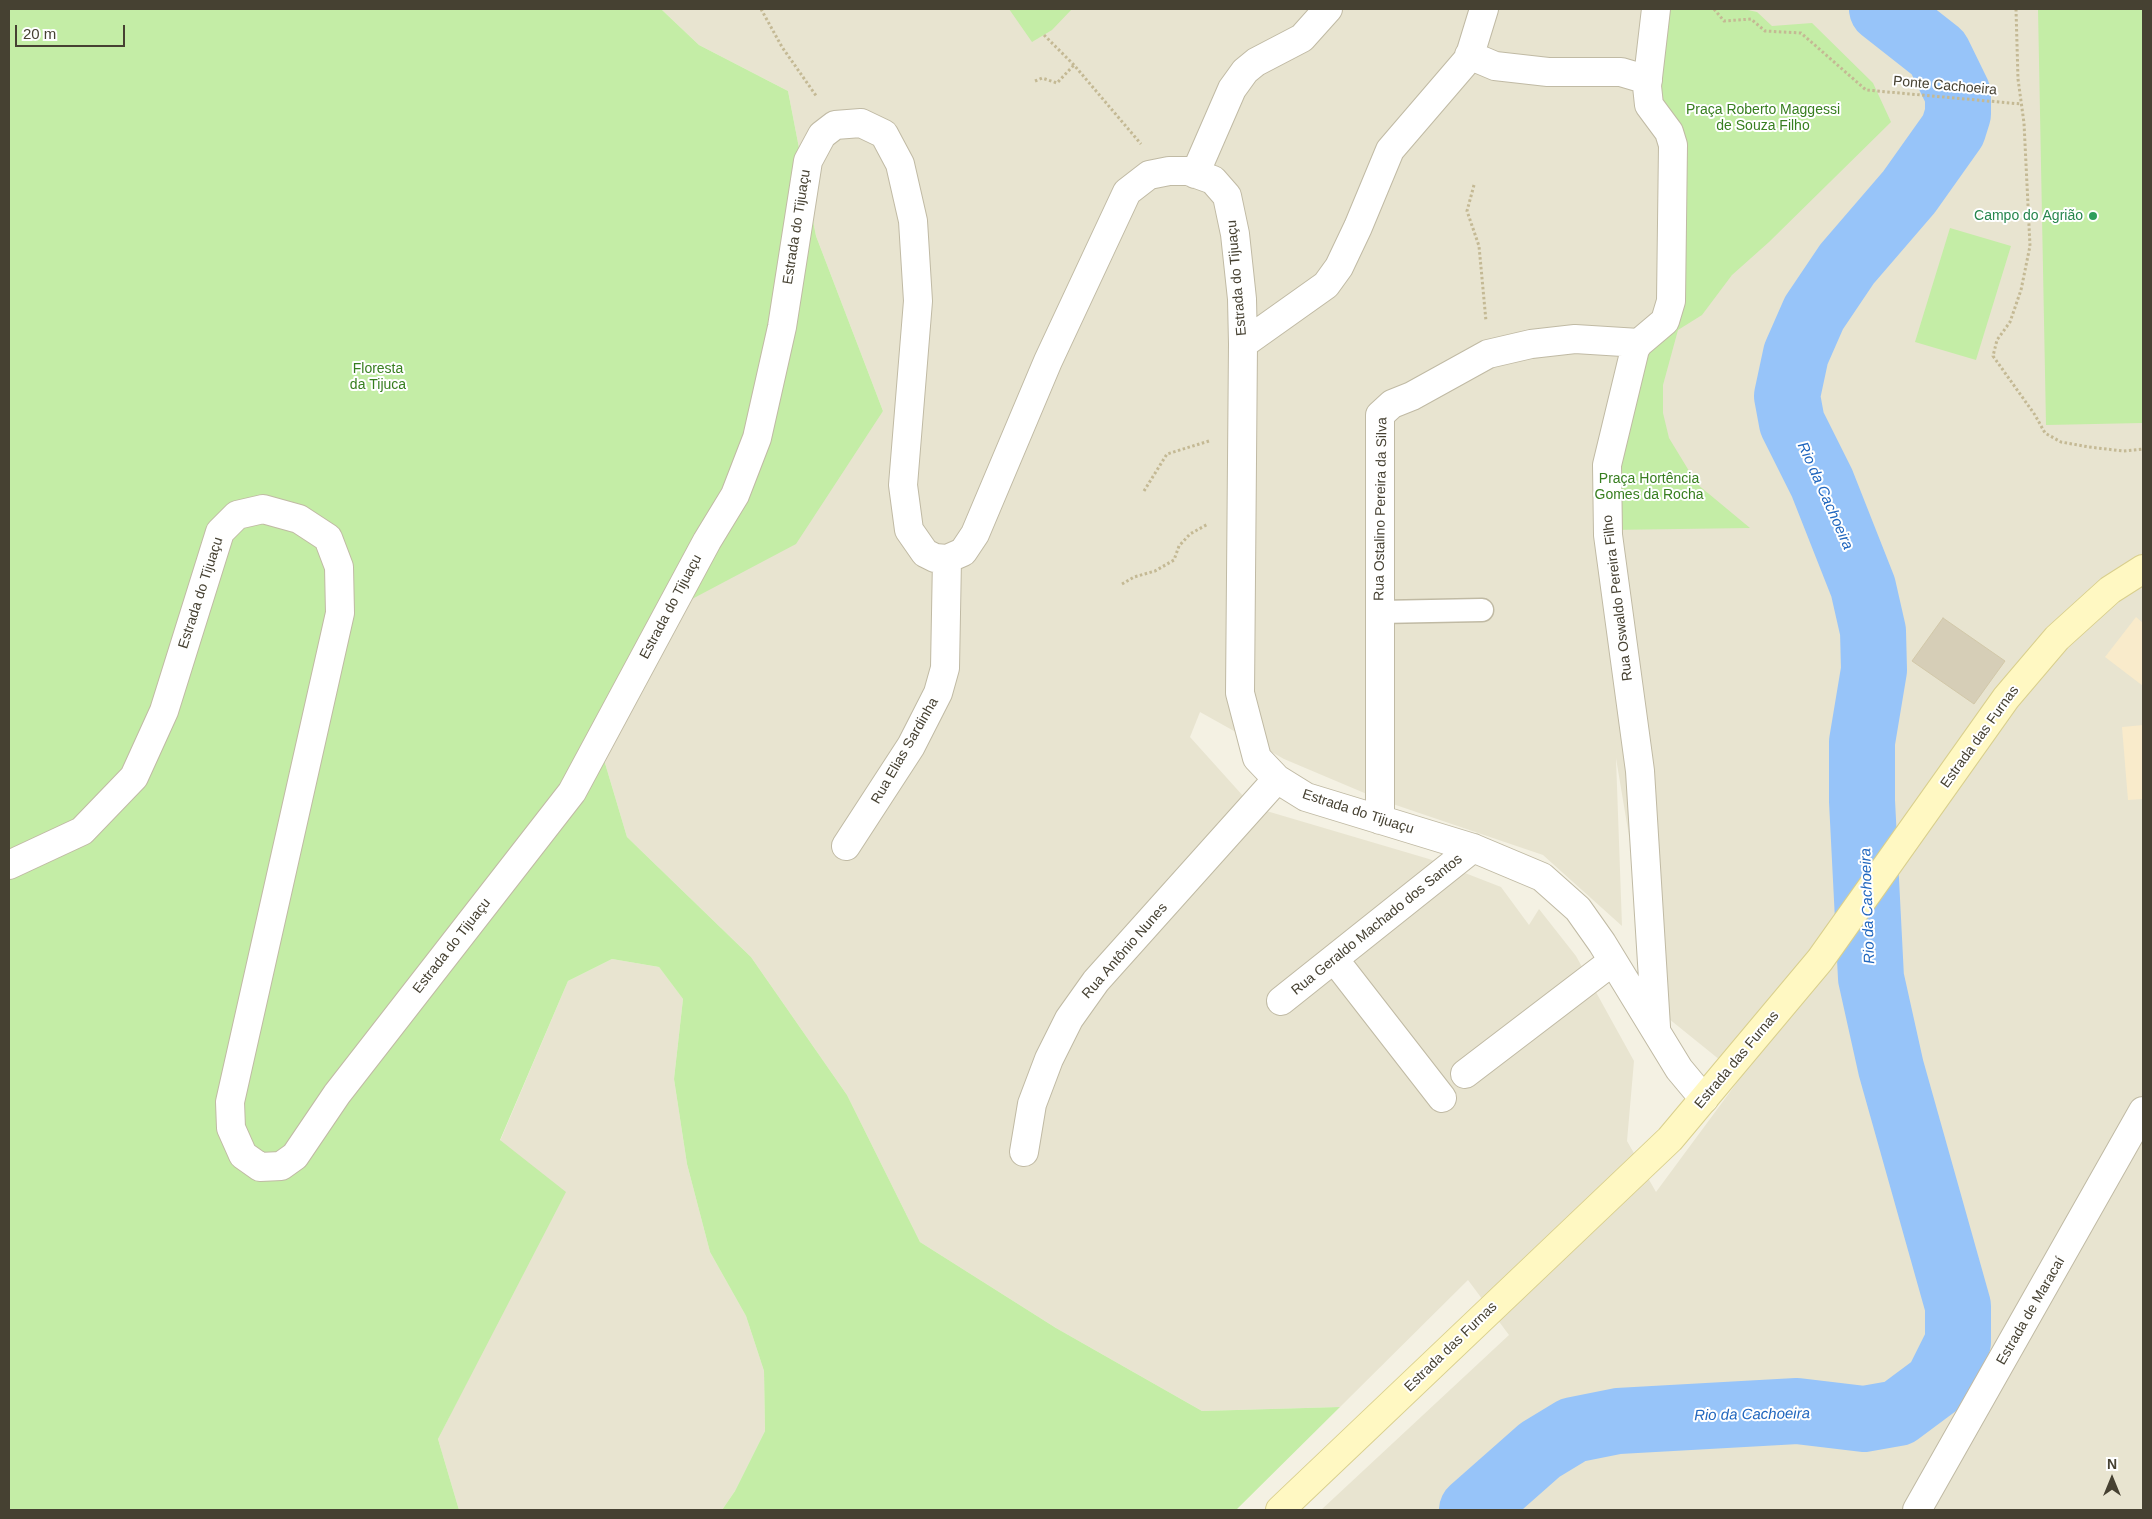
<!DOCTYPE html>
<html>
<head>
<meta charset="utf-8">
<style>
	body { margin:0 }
	#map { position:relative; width:2152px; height:1519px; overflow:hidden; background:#f4f1e3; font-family:Helvetica,sans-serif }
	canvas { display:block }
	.frame { position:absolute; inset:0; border:10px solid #464132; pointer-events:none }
	.north { position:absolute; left:2087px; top:1454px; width:50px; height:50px; -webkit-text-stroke:4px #fff; paint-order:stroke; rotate:0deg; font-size:14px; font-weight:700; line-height:20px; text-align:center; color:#464132 }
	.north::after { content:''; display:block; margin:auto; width:18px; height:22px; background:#464132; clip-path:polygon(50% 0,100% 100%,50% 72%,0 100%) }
	.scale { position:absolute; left:15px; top:25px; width:110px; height:22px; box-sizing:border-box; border:2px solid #464132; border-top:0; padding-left:6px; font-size:15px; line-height:18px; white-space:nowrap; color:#464132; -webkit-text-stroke:4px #fff; paint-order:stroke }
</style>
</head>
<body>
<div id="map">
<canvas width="2152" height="1519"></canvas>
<div class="frame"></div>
<div class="north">N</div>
<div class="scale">20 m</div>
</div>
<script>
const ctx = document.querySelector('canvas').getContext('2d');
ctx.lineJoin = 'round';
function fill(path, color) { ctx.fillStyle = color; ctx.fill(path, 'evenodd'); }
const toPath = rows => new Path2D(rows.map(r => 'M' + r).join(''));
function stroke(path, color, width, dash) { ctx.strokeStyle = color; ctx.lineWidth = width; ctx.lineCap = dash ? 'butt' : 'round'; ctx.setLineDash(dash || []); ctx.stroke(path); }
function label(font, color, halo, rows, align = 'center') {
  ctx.font = font + ' Helvetica,sans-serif'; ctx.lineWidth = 4; ctx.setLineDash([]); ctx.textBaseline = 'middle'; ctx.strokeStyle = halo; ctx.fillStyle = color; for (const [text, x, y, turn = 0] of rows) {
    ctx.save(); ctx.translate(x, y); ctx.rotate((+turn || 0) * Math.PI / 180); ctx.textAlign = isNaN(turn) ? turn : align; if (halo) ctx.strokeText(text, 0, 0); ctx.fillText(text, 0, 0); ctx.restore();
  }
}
const residential = toPath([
	[661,9,2143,9,2143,1510,1321,1510,1509,1335,1468,1280,1340,1407,1202,1411,1056,1328,920,1242,847,1095,751,957,627,837,599,743,659,616,883,411,816,236,788,91,699,45],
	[1200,712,1284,759,1381,800,1543,855,1622,926,1616,758,1658,1010,1741,1077,1656,1192,1627,1141,1634,1061,1576,956,1539,909,1529,925,1501,887,1429,859,1253,807,1190,737],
	[612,959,659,967,683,999,674,1079,687,1164,710,1252,746,1316,764,1371,765,1431,735,1491,722,1510,459,1510,438,1439,477,1362,500,1141,568,981]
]);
const commercial = toPath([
	[2136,617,2143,623,2143,686,2105,657],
	[2143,725,2143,799,2128,800,2122,727]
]);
const green = toPath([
	[9,9,661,9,699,45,788,91,816,236,883,411,796,544,658,617,599,743,627,837,751,957,847,1095,920,1242,1056,1328,1202,1411,1340,1407,1236,1510,722,1510,735,1491,765,1431,764,1371,746,1316,710,1252,687,1164,674,1079,683,999,659,967,612,959,568,981,500,1140,566,1192,438,1439,459,1510,9,1510],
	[1009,9,1072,9,1052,30,1032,42],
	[1656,9,1743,9,1757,12,1772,26,1812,23,1873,83,1891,122,1769,242,1732,275,1702,315,1678,330,1663,385,1663,413,1669,438,1697,484,1750,528,1608,530,1627,380,1665,321,1673,146,1656,116],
	[2038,9,2143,9,2143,423,2046,425],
	[1950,228,2011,246,1976,360,1915,342]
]);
const river = toPath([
	[1472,1510,1540,1450,1573,1430,1618,1421,1797,1411,1864,1419,1898,1413,1937,1384,1958,1342,1958,1306,1891,1068,1871,978,1862,801,1862,742,1874,670,1873,631,1863,587,1822,483,1792,423,1787,396,1796,354,1814,313,1847,264,1909,192,1953,130,1958,114,1958,94,1938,53,1882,9]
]);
const building = toPath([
	[1943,618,2005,661,1974,704,1912,661,1943,618]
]);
const path = toPath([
	[761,9,782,47,817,97],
	[1714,9,1724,21,1751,19,1765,31,1801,33,1866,90,2021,104],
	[2016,9,2018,79,2024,123,2030,246,2021,290,2010,322,1997,340,1993,356,2035,415,2045,433,2061,442,2089,447,2123,451,2143,449],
	[1044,35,1074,65,1141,144],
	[1035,81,1042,78,1057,83,1074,65],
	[1474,185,1467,211,1479,246,1486,321],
	[1144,491,1167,454,1209,441],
	[1122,584,1134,577,1155,571,1174,560,1179,546,1190,534,1208,524]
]);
const lane = toPath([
	[1380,612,1482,610]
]);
const street = toPath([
	[1656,9,1647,86,1649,105,1669,132,1673,145,1671,301,1665,321,1639,343,1635,349,1607,465,1608,535,1640,771,1656,1027],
	[1469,55,1495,66,1548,72,1621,72,1648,80],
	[1195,174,1232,89,1245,71,1256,62,1302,38,1328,9],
	[1243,344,1326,285,1339,267,1358,227,1390,150,1469,58,1484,9],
	[1380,820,1380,415,1392,404,1412,396,1488,354,1531,344,1575,339,1639,343],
	[846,846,911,746,938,693,945,668,947,559],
	[9,865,82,831,134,777,164,711,220,532,237,515,263,509,299,519,328,538,339,567,340,613,230,1102,231,1128,243,1155,260,1167,281,1166,295,1156,337,1094,572,792,707,541,735,495,757,438,782,327,808,161,822,135,835,125,861,123,884,134,900,164,913,221,918,301,903,485,909,530,925,553,935,558,947,559,963,552,975,534,1048,361,1127,192,1149,175,1169,171,1188,171,1213,180,1227,196,1235,234,1242,299,1243,344,1240,693,1257,758,1277,779,1306,797,1473,848,1542,877,1578,909,1602,943,1679,1069,1704,1099],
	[1334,959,1442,1098],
	[1281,1001,1473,848],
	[1465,1074,1613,961],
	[1024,1152,1032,1104,1049,1059,1069,1019,1096,981,1277,779],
	[1917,1510,2143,1111]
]);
const secondary = toPath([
	[1280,1510,1670,1139,1820,960,2006,698,2057,638,2110,590,2143,569]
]);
const markers = [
	[2093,216,5,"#2e9e5b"]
];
const streetNames = [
	["Ponte Cachoeira",1945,86,5],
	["Estrada do Tijuaçu",797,227,-81],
	["Estrada do Tijuaçu",1237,278,-95],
	["Rua Ostalino Pereira da Silva",1381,509,-89],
	["Estrada do Tijuaçu",201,593,-72],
	["Rua Oswaldo Pereira Filho",1618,598,-97],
	["Estrada do Tijuaçu",671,607,-62],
	["Estrada das Furnas",1980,737,-54],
	["Rua Elias Sardinha",905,751,-60],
	["Estrada do Tijuaçu",1358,812,18],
	["Rua Geraldo Machado dos Santos",1377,925,-39],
	["Estrada do Tijuaçu",452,946,-52],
	["Rua Antônio Nunes",1125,951,-49],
	["Estrada das Furnas",1737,1060,-50],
	["Estrada de Maracaí",2031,1311,-60],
	["Estrada das Furnas",1451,1347,-44]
];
const parkNames = [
	["Praça Roberto Maggessi",1763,110],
	["de Souza Filho",1763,126],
	["Floresta",378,369],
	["da Tijuca",378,385],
	["Praça Hortência",1649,479],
	["Gomes da Rocha",1649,495]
];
const leisureNames = [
	["Campo do Agrião",2083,216]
];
const waterNames = [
	["Rio da Cachoeira",1825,496,66],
	["Rio da Cachoeira",1868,906,-92],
	["Rio da Cachoeira",1752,1415,-1]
];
fill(residential, '#e8e4d0');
fill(commercial, '#f9ebcb');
fill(green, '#c4eda6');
stroke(river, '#97c4f9', 66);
fill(building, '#d6ceb7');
stroke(building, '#d2c8a9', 1);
stroke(lane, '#c0baa4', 25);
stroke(street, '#c0baa4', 30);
stroke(secondary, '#d9cf8d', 30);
stroke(path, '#c4b994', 3, [2.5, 2.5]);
stroke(lane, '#fff', 22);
stroke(street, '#fff', 28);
stroke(secondary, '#fff8c2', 28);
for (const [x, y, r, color] of markers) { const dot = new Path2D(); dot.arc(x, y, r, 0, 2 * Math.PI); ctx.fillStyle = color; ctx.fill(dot); stroke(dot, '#fff', 2); }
label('14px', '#464132', '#fff', streetNames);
label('14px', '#377e1f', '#fff', parkNames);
label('14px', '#27864d', '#fff', leisureNames, 'right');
label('italic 15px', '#2066be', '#fff', waterNames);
</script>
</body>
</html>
